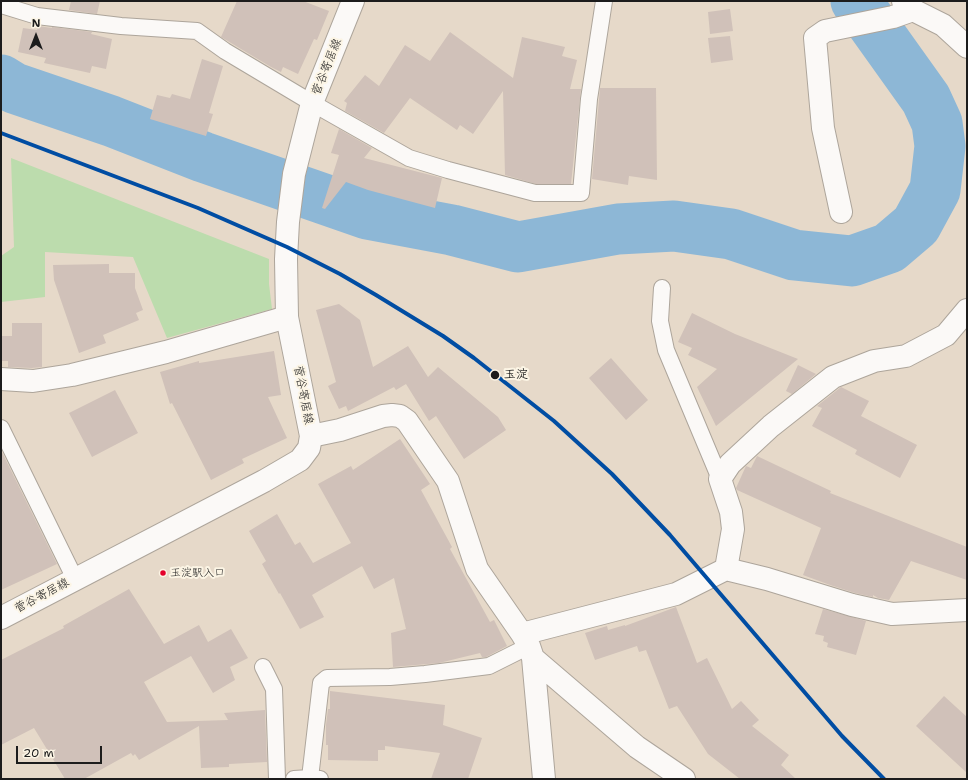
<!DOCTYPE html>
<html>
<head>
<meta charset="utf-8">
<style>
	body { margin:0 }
	#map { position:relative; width:968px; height:780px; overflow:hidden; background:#e6d9c9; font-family:"Shantell Sans",sans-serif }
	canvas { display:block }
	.frame { position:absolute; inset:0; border:2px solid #1c1c1c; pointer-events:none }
	.north { position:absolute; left:16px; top:16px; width:40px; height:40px; -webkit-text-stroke:3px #fcf5e5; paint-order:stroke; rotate:0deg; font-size:11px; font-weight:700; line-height:16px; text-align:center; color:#1c1c1c }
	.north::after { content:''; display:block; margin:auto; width:14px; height:18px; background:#1c1c1c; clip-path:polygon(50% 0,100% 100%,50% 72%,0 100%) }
	.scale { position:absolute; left:16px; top:746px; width:86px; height:18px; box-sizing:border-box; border:2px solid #1c1c1c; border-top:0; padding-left:5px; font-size:12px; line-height:14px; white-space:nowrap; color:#1c1c1c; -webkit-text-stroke:3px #fcf5e5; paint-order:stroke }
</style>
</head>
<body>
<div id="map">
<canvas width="968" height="780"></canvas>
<div class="frame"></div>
<div class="north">N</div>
<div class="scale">20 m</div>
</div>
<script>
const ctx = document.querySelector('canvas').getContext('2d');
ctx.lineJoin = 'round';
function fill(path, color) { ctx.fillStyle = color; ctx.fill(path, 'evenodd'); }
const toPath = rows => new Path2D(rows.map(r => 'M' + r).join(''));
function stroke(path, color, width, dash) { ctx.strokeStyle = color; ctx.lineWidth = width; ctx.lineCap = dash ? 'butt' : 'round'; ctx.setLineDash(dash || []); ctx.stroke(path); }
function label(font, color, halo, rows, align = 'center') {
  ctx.font = font + ' "Shantell Sans","Klee One",sans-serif'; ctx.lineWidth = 4; ctx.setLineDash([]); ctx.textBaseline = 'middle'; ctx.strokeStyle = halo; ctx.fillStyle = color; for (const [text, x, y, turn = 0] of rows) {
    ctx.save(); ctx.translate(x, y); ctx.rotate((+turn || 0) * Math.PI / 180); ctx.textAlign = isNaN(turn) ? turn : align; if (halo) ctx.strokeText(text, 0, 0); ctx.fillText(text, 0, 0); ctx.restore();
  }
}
const green = toPath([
	[11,158,269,259,269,284,272,309,167,338,133,257,45,252,45,297,1,302,1,256,14,247]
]);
const river = toPath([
	[1,80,14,88,111,121,203,157,367,214,452,230,518,247,618,229,674,226,731,234,794,255,852,261,889,248,916,225,935,190,940,146,937,123,926,99,856,1]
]);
const building = toPath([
	[71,1,100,1,97,14,69,10],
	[237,1,303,1,329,11,317,40,314,39,298,74,283,67,281,72,271,67,221,37],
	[730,9,733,31,710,34,708,12],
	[38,26,52,28,52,27,92,32,91,34,112,39,106,69,92,66,90,73,44,63,46,58,18,52,23,28,37,30],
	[450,32,513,78,522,37,565,47,562,56,577,60,570,89,581,89,571,184,536,184,505,175,503,91,473,134,460,125,457,130,410,98,384,133,345,111,347,103,344,101,365,75,379,86,405,45,430,61],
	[730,36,733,60,711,63,708,38],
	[202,59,223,66,209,113,213,114,206,136,150,119,157,95,170,98,172,94,190,99],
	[600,88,656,88,657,180,629,176,628,185,592,179],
	[339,129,372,148,364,158,442,178,435,208,368,190,346,182,325,209,322,208,339,155,331,153],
	[109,264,109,273,135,273,135,288,143,310,136,313,139,320,103,335,106,343,79,353,54,280,53,265],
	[339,304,360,320,373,367,408,346,428,377,438,367,498,417,506,430,464,459,436,416,429,421,406,384,396,390,394,387,348,411,346,406,339,409,328,386,336,382,316,310],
	[692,313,735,334,798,359,716,426,697,387,717,369,688,355,692,348,678,342],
	[12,323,42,323,42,367,32,368,8,367,8,361,1,361,1,336,12,336],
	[274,351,281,395,268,397,287,438,242,459,244,463,211,480,172,403,170,404,160,372,199,361,199,363],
	[611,358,648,400,626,420,589,378],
	[798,365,816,374,792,394,786,391],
	[841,387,869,401,861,416,917,445,900,478,855,454,857,450,812,426,822,408,817,406],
	[115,390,138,433,92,457,69,413],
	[400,439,430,484,421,490,452,547,450,549,490,622,494,620,507,646,486,657,482,657,480,653,439,663,393,667,391,633,406,629,394,578,374,589,362,566,312,595,324,617,300,629,280,593,279,594,262,564,266,561,249,531,277,514,295,545,300,542,313,563,351,543,318,484,351,466,353,470],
	[1,450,57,564,1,590],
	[757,456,831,491,830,493,967,547,967,580,911,561,889,600,878,598,873,595,873,597,855,593,830,585,803,575,821,528,737,490,736,488,746,466,751,468],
	[129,589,164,644,199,625,208,642,231,629,248,658,230,667,235,680,213,693,191,656,144,682,167,722,228,720,224,713,265,710,267,762,229,764,229,767,201,768,199,726,139,760,135,754,133,756,131,753,84,779,65,779,34,728,1,745,1,660,64,628,63,626],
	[676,607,697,663,707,658,732,709,741,701,759,720,752,726,789,755,781,765,796,779,740,779,708,754,677,706,669,709,646,650,639,652,637,646,595,660,585,633,607,626,608,630,625,625,625,626],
	[823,609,866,621,856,655,827,647,828,643,823,641,824,636,815,634],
	[330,691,445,705,443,725,482,738,468,779,431,779,440,753,385,746,385,750,378,750,378,761,328,760,328,745,326,745,326,725,328,709,330,709],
	[944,696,967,717,967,773,916,726]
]);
const service = toPath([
	[1,5,37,16,121,26,197,31,225,51,312,103,409,158,448,170,535,193,581,193,589,99,604,1],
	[662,288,660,321,666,350,720,479],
	[1,428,75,579],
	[263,667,274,689,277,779],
	[310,778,321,683,327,678,390,677,425,674,489,666,529,646],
	[294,779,310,778,320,779]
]);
const minor = toPath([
	[903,1,913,10,943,25,967,47],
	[841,212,823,128,815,38,825,31,893,17,913,10],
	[1,379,33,381,72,375,166,352,287,317],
	[311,436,340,430,383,416,392,415,400,416,407,421,448,481,477,569,522,634,529,646,533,658,544,779],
	[726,569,733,529,731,512,720,479,730,464,771,426,833,377,874,361,906,356,946,335,967,310],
	[522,634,676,594,726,569,767,579,852,605,892,614,967,610],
	[533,658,637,747,684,779]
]);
const secondary = toPath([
	[1,618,264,481,300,460,309,448,311,436,287,317,286,259,288,222,294,174,312,103,353,1]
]);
const rail1 = toPath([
	[1,133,198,208,287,247,340,274,376,295,443,336,474,358,554,421,612,474,670,535,842,736,884,779]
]);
const markers = [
	[495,375,5,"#1c1c1c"],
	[163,573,3.5,"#e4002b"]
];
const busNames = [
	["玉淀駅入口",170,573]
];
const streetNames = [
	["菅谷寄居線",327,67,-68],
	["菅谷寄居線",303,395,79],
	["菅谷寄居線",42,596,-28]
];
const stopNames = [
	["玉淀",504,375]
];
fill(green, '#bcdcad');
stroke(river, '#8db7d6', 51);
fill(building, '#d0c1b9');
stroke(service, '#ada59b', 18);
stroke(minor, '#ada59b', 24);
stroke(secondary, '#ada59b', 24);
stroke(service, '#fbf9f7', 16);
stroke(minor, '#fbf9f7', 22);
stroke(secondary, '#fbf9f7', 22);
stroke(rail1, '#004da3', 4);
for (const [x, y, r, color] of markers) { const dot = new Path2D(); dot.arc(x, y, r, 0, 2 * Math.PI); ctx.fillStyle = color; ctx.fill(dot); stroke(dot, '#fcf5e5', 1.5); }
label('11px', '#1c1c1c', '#fcf5e5', busNames, 'left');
label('12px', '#1c1c1c', '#fcf5e5', streetNames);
label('bold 12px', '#1c1c1c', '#fcf5e5', stopNames, 'left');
</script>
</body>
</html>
